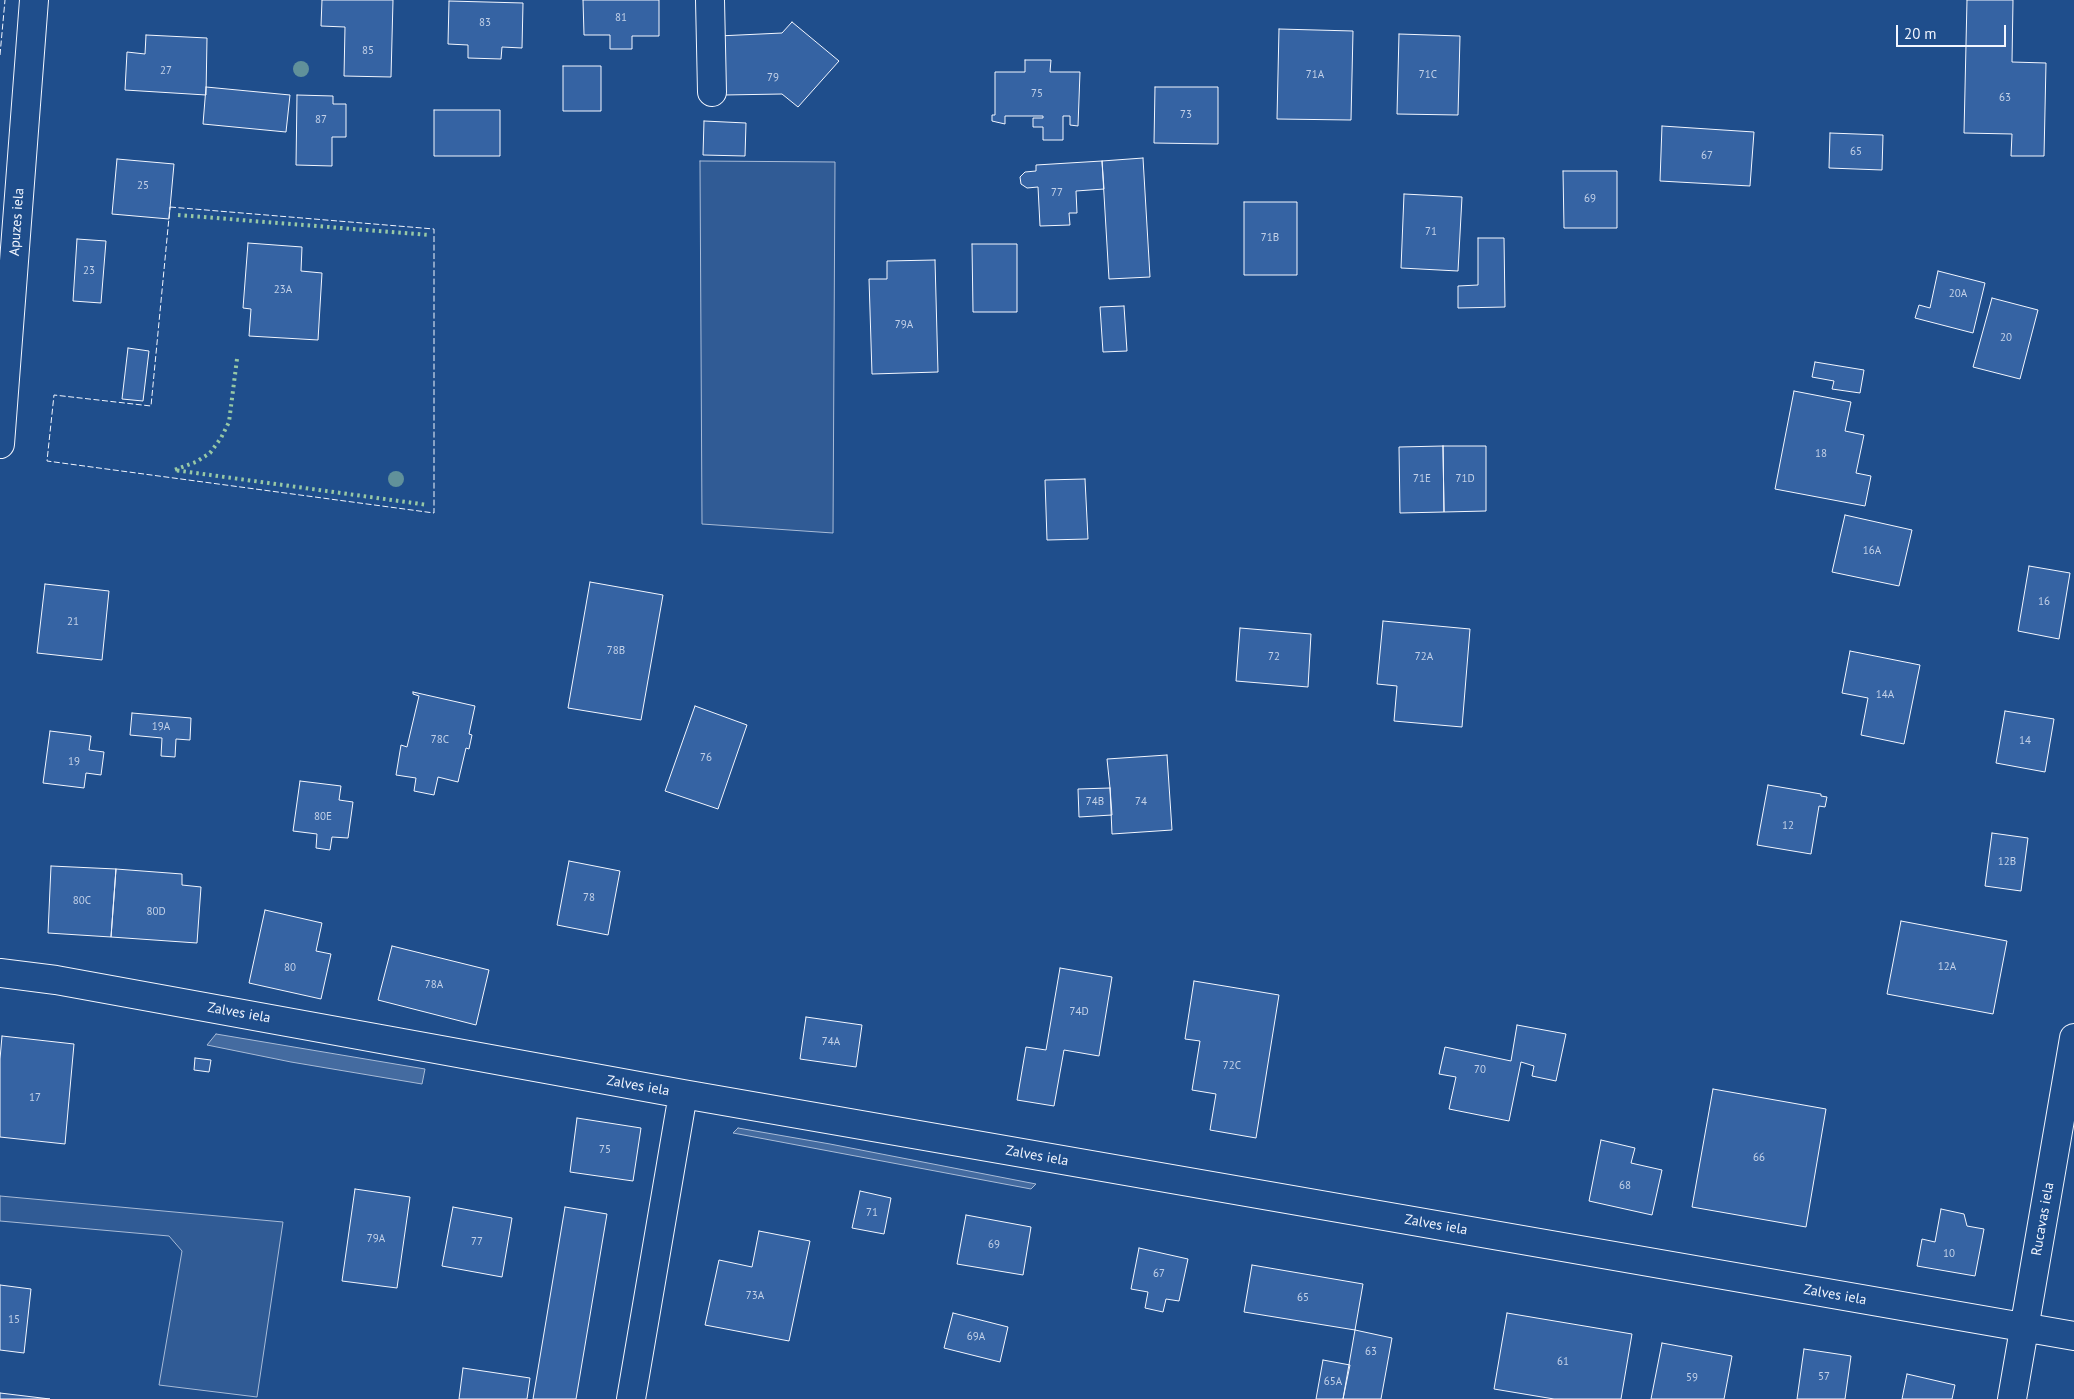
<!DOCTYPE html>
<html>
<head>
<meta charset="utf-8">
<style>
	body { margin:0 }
	#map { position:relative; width:2074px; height:1399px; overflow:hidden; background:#1f4e8c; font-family:"PT Sans",sans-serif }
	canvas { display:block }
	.scale { position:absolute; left:1896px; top:25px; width:110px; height:22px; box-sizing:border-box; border:2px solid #f2f6ff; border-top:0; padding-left:6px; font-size:15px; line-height:18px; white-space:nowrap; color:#f2f6ff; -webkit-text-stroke:4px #1f4e8c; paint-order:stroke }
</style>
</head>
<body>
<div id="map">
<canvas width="2074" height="1399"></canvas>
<div class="scale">20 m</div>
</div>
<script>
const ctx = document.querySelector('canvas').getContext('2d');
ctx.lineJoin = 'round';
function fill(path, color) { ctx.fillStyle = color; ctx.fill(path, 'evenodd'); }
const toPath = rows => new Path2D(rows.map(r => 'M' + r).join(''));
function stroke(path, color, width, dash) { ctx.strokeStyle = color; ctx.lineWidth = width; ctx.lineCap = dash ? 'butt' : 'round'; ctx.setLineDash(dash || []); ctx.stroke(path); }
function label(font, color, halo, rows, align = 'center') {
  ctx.font = font + ' "PT Sans",sans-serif'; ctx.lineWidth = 4; ctx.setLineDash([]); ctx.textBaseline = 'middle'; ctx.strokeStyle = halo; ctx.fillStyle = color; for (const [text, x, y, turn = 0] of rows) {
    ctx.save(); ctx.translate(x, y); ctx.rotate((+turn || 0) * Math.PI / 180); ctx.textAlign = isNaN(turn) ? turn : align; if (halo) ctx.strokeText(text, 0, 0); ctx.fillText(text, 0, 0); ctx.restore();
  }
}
const built = toPath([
	[700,161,835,162,833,533,702,524,700,161],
	[0,1196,283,1222,257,1397,159,1385,182,1251,169,1236,0,1221,0,1196]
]);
const water = toPath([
	[216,1034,425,1069,422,1084,291,1062,207,1045,216,1034],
	[738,1128,830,1144,1036,1184,1031,1189,733,1133,738,1128]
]);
const building = toPath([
	[322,0,393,0,391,77,344,76,345,27,321,26,322,0],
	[583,0,659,0,659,36,632,36,632,49,610,49,610,35,584,35,583,0],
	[1967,0,2013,0,2012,62,2046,63,2044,156,2011,156,2012,134,1964,133,1967,0],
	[449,1,523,3,522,48,502,47,501,59,468,58,468,45,448,44,449,1],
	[792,22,839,61,798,107,782,94,724,95,718,36,782,33,792,22],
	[1279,29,1353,31,1351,120,1277,119,1279,29],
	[1399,34,1460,36,1458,115,1397,114,1399,34],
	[146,35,207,38,206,95,125,90,127,52,145,54,146,35],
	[1025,60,1051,60,1050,72,1080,72,1078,126,1070,125,1070,116,1063,116,1063,140,1043,140,1043,127,1033,127,1033,118,1043,118,1043,116,1005,116,1005,124,992,121,992,115,995,115,995,72,1025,72,1025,60],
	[563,66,601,66,601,111,563,111,563,66],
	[206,87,290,95,286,132,203,124,206,87],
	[1155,87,1218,87,1218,144,1154,143,1155,87],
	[297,95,333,96,333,104,346,104,346,137,332,137,332,166,296,165,297,95],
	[434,110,500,110,500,156,434,156,434,110],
	[704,121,746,123,745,156,703,155,704,121],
	[1662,126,1754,132,1750,186,1660,181,1662,126],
	[1830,133,1883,135,1882,170,1829,168,1830,133],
	[1143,158,1150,277,1109,279,1102,161,1143,158],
	[117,159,174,164,169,219,112,214,117,159],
	[1102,161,1104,189,1076,191,1077,213,1069,213,1070,225,1040,226,1038,187,1027,188,1021,184,1020,177,1025,172,1036,171,1036,165,1102,161],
	[1563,171,1617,171,1617,228,1564,228,1563,171],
	[1404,194,1462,197,1458,271,1401,268,1404,194],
	[1244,202,1297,202,1297,275,1244,275,1244,202],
	[1478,238,1504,238,1505,307,1458,308,1458,286,1478,285,1478,238],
	[77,239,106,241,101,303,73,301,77,239],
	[248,243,302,247,301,271,322,273,318,340,249,336,251,309,243,308,248,243],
	[972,244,1017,244,1017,312,973,312,972,244],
	[935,260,938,372,872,374,869,279,887,279,887,261,935,260],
	[1938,271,1985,283,1973,333,1915,318,1919,305,1930,308,1938,271],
	[1992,298,2038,310,2020,379,1973,367,1992,298],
	[1124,306,1127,351,1103,352,1100,307,1124,306],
	[128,348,149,351,143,401,122,399,128,348],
	[1815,362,1864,370,1860,393,1832,389,1834,381,1812,377,1815,362],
	[1794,391,1851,402,1845,431,1864,435,1856,473,1871,476,1865,506,1775,489,1794,391],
	[1443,446,1444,512,1400,513,1399,447,1443,446],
	[1443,446,1486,446,1486,511,1444,512,1443,446],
	[1085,479,1088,539,1047,540,1045,480,1085,479],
	[1845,515,1912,530,1899,586,1832,572,1845,515],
	[2029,566,2070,573,2059,639,2018,631,2029,566],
	[590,582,663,595,641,720,568,708,590,582],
	[45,584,109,591,102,660,37,653,45,584],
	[1383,621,1470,629,1462,727,1394,721,1397,686,1377,684,1383,621],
	[1240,628,1311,634,1308,687,1236,681,1240,628],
	[1850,651,1920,665,1904,744,1861,735,1868,698,1842,693,1850,651],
	[413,692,475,706,469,734,472,735,469,749,466,748,458,782,438,777,434,795,414,791,416,778,396,775,401,745,407,747,419,696,413,694,413,692],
	[695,706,747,725,718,809,665,791,695,706],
	[2005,711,2054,719,2045,772,1996,763,2005,711],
	[132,713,191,718,190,740,176,739,175,757,161,756,162,738,130,735,132,713],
	[50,731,91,736,89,750,104,752,101,775,86,773,84,788,43,783,50,731],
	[1167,755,1172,830,1112,834,1110,788,1107,759,1167,755],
	[300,781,341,786,339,800,353,802,348,838,332,837,330,850,316,848,317,834,293,831,300,781],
	[1768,785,1821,794,1821,796,1827,797,1825,807,1819,806,1811,854,1757,845,1768,785],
	[1110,788,1112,815,1079,817,1078,789,1110,788],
	[1992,833,2028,838,2021,891,1985,886,1992,833],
	[569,861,620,871,608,935,557,925,569,861],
	[51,866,116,869,111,937,48,933,51,866],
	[116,869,182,874,182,885,201,887,197,943,111,937,116,869],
	[265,910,322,923,316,951,331,954,321,999,249,983,265,910],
	[1901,921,2007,941,1993,1014,1887,994,1901,921],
	[392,946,489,970,476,1025,378,1000,392,946],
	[1060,968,1112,977,1099,1056,1064,1050,1054,1106,1017,1100,1026,1047,1046,1050,1060,968],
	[1194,981,1279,995,1256,1138,1210,1130,1216,1094,1192,1090,1200,1041,1185,1039,1194,981],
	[806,1017,862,1025,856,1067,800,1059,806,1017],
	[1517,1025,1566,1034,1556,1081,1532,1076,1534,1066,1521,1062,1509,1121,1449,1109,1456,1077,1439,1074,1445,1047,1511,1061,1517,1025],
	[2,1036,74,1044,65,1144,0,1137,0,1059,2,1036],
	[195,1058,211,1060,209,1072,194,1070,195,1058],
	[1713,1089,1826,1109,1806,1227,1692,1207,1713,1089],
	[577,1118,641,1128,633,1181,570,1172,577,1118],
	[1601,1140,1635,1148,1631,1163,1662,1170,1652,1215,1589,1201,1601,1140],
	[355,1189,410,1197,397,1288,342,1281,355,1189],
	[860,1191,891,1198,884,1234,852,1228,860,1191],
	[453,1207,512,1218,502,1277,442,1266,453,1207],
	[565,1207,607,1214,576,1399,533,1399,565,1207],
	[1941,1209,1964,1214,1967,1226,1984,1229,1975,1276,1917,1266,1922,1239,1935,1242,1941,1209],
	[966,1215,1031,1227,1023,1275,957,1264,966,1215],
	[759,1231,810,1241,789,1341,705,1325,719,1260,752,1267,759,1231],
	[1139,1248,1188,1259,1179,1301,1166,1299,1163,1312,1145,1308,1148,1292,1131,1289,1139,1248],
	[1252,1265,1363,1284,1355,1330,1244,1312,1252,1265],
	[0,1285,31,1289,24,1353,0,1350,0,1285],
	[953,1313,1008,1327,1000,1362,944,1348,953,1313],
	[1507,1313,1632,1334,1621,1399,1554,1399,1494,1389,1507,1313],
	[1355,1330,1392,1338,1381,1399,1343,1399,1355,1330],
	[1662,1343,1732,1356,1724,1399,1651,1399,1662,1343],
	[1804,1349,1851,1356,1845,1399,1797,1399,1804,1349],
	[1323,1360,1350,1365,1343,1399,1316,1399,1323,1360],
	[463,1368,530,1378,527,1399,459,1399,463,1368],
	[1907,1374,1955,1385,1952,1399,1902,1399,1907,1374],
	[0,1393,50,1399,0,1399,0,1393]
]);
const minor = toPath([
	[710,0,712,92],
	[0,444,34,0],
	[0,973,56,980,683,1094,2074,1336],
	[631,1399,683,1094],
	[2012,1399,2074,1038]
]);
const hedge = toPath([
	[178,215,429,235],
	[237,359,229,422,221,438,210,453,196,462,174,470,428,505]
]);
const fence = toPath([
	[0,55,5,0],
	[170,207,434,229,434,513,47,461,54,395,151,406,170,207]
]);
const trees = [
	[301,69],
	[396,479]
];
const numberNames = [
	["81",621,18],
	["83",485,23],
	["85",368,51],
	["27",166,71],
	["71A",1315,75],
	["71C",1428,75],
	["79",773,78],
	["75",1037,94],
	["63",2005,98],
	["73",1186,115],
	["87",321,120],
	["65",1856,152],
	["67",1707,156],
	["25",143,186],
	["77",1057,193],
	["69",1590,199],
	["71",1431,232],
	["71B",1270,238],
	["23",89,271],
	["23A",283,290],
	["20A",1958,294],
	["79A",904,325],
	["20",2006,338],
	["18",1821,454],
	["71E",1422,479],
	["71D",1465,479],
	["16A",1872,551],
	["16",2044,602],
	["21",73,622],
	["78B",616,651],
	["72",1274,657],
	["72A",1424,657],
	["14A",1885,695],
	["19A",161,727],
	["78C",440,740],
	["14",2025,741],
	["76",706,758],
	["19",74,762],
	["74B",1095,802],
	["74",1141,802],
	["80E",323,817],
	["12",1788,826],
	["12B",2007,862],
	["78",589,898],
	["80C",82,901],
	["80D",156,912],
	["12A",1947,967],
	["80",290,968],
	["78A",434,985],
	["74D",1079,1012],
	["74A",831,1042],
	["72C",1232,1066],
	["70",1480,1070],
	["17",35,1098],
	["75",605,1150],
	["66",1759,1158],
	["68",1625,1186],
	["71",872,1213],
	["79A",376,1239],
	["77",477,1242],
	["69",994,1245],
	["10",1949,1254],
	["67",1159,1274],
	["73A",755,1296],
	["65",1303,1298],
	["15",14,1320],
	["69A",976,1337],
	["63",1371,1352],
	["61",1563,1362],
	["57",1824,1377],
	["59",1692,1378],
	["65A",1333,1382]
];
const streetNames = [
	["Apuzes iela",17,222,-86],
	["Zalves iela",239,1013,10],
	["Zalves iela",638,1086,10],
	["Zalves iela",1037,1156,10],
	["Rucavas iela",2043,1219,-80],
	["Zalves iela",1436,1225,10],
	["Zalves iela",1835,1295,10]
];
fill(built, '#305b95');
stroke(built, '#a8bbd7', 1);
fill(water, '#446ba0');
stroke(water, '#a8bbd7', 1);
fill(building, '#3563a3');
stroke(building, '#f2f6ff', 1);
stroke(minor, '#f2f6ff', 30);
stroke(minor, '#1f4e8c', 28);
stroke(hedge, '#97c8a6', 4, [2.5, 4]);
stroke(fence, '#f2f6ff', 1, [6, 2.5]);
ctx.fillStyle = '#61919a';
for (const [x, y] of trees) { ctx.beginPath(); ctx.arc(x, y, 8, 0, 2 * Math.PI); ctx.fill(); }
label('11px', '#c3d1e8', null, numberNames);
label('14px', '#f2f6ff', '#1f4e8c', streetNames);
</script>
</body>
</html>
